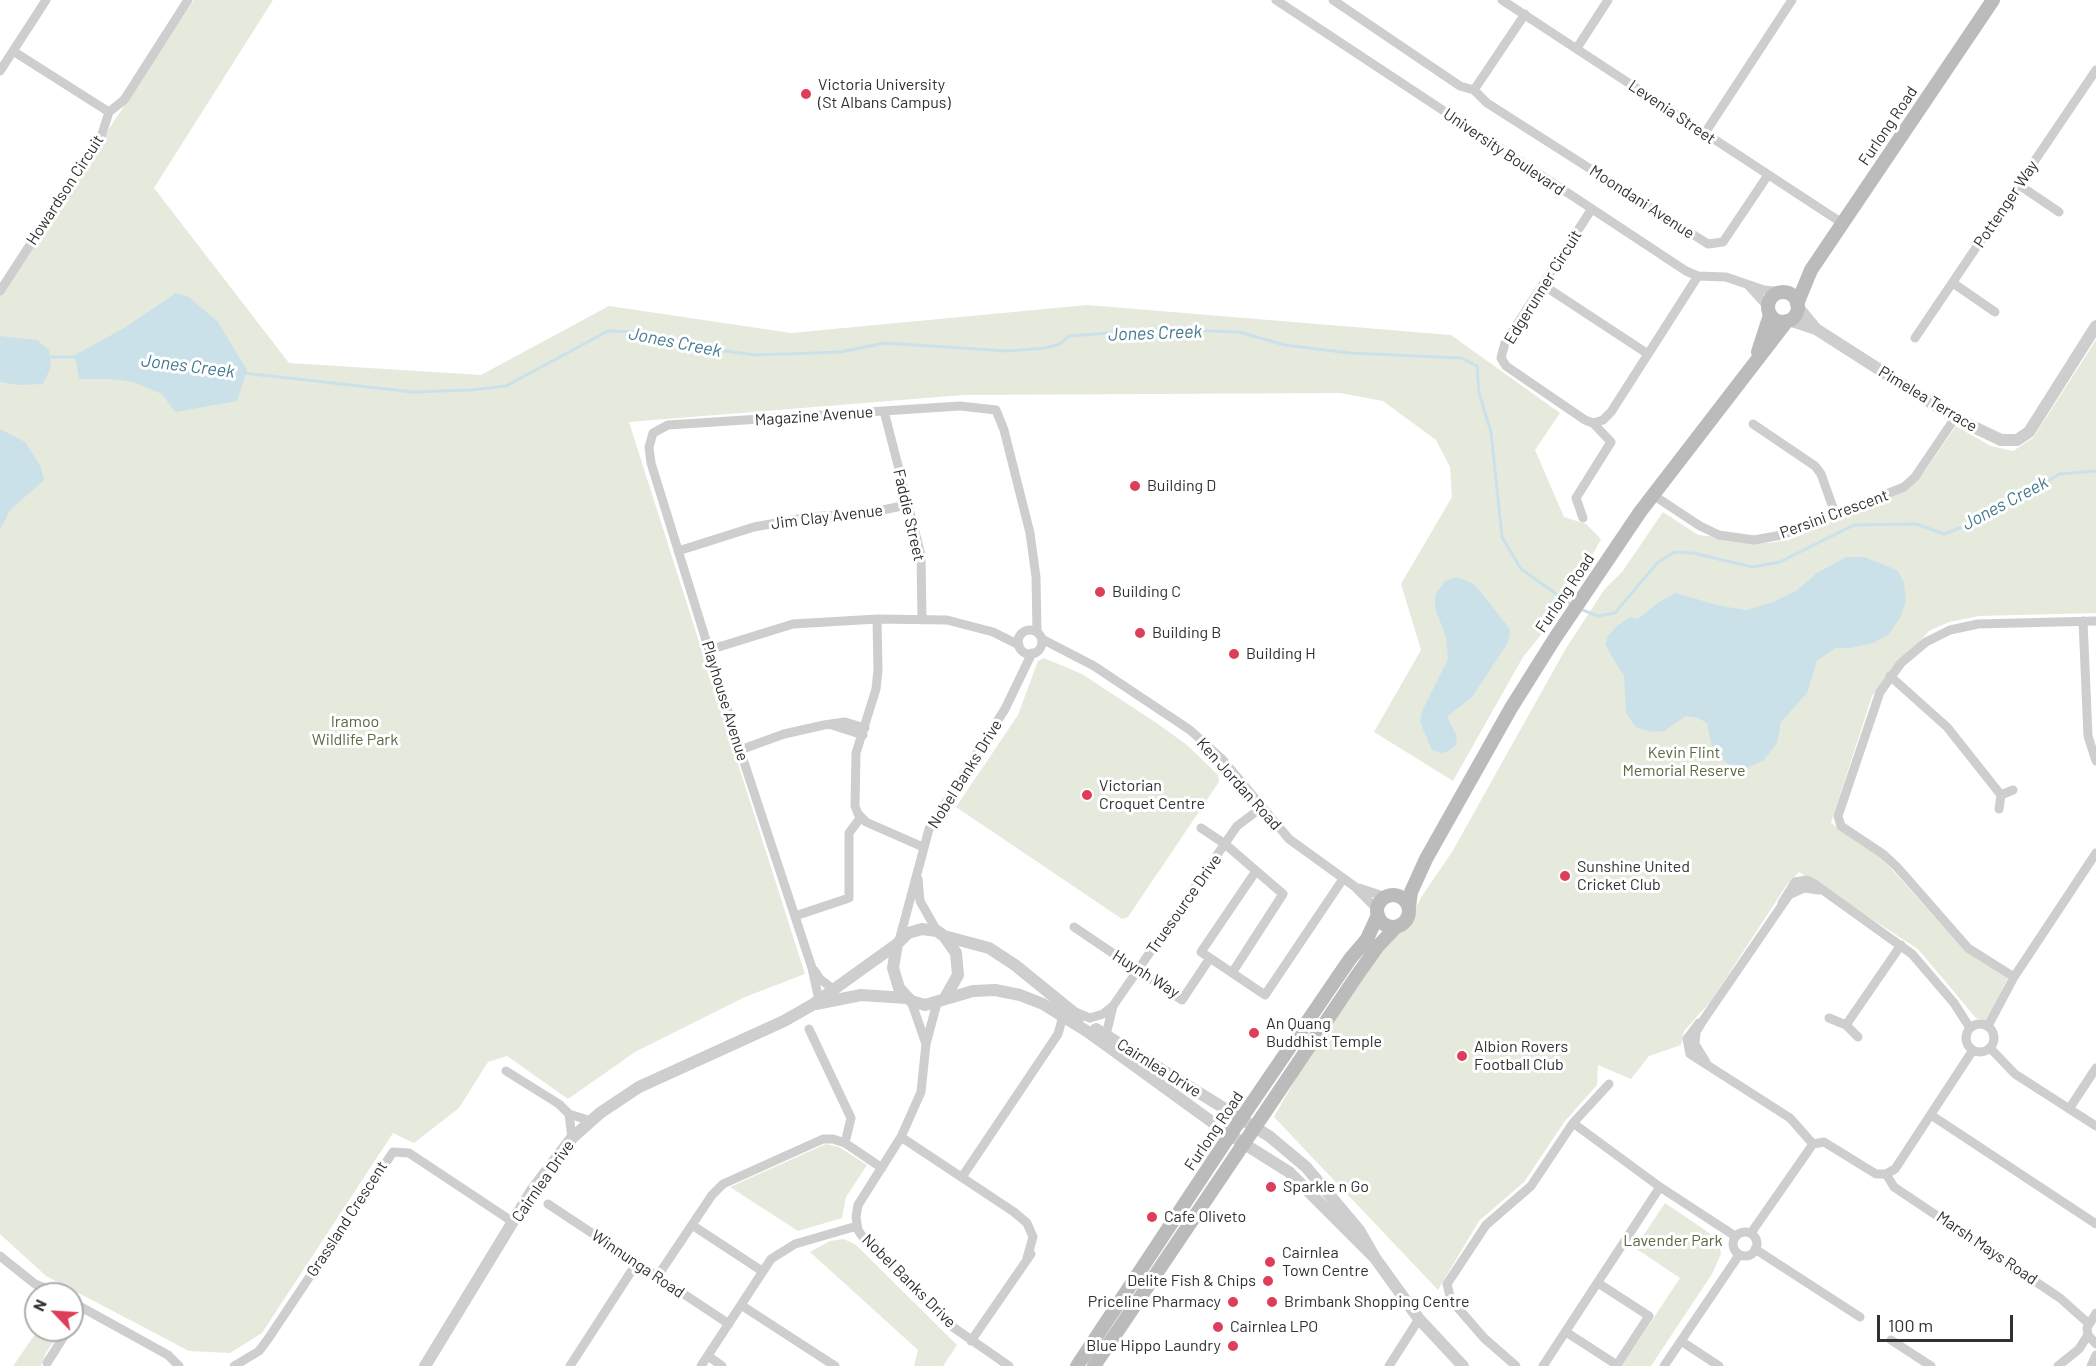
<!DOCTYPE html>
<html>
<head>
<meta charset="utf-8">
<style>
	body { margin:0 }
	#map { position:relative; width:2096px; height:1366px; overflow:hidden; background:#fff; font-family:Barlow,sans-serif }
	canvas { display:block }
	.north { position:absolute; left:24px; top:1282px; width:60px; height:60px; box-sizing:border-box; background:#fff; border:2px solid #adadad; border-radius:50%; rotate:295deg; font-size:16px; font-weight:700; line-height:24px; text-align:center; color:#313131 }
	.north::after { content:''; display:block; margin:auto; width:21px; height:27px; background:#dd3e5a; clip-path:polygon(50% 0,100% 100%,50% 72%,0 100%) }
	.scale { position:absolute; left:1877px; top:1315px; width:136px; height:27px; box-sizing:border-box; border:3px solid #313131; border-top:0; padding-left:8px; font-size:18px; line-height:21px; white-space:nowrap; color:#313131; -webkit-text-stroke:4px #fff; paint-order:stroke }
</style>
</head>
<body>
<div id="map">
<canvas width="2096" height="1366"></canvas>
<div class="north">N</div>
<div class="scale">100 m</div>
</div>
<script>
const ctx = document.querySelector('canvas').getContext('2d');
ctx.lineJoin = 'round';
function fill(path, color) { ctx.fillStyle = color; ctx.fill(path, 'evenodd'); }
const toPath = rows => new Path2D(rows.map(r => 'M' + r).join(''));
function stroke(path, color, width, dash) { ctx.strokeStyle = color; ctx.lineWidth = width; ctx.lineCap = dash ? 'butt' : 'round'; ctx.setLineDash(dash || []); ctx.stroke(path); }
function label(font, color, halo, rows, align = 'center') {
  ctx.font = font + ' Barlow,sans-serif'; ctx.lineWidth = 6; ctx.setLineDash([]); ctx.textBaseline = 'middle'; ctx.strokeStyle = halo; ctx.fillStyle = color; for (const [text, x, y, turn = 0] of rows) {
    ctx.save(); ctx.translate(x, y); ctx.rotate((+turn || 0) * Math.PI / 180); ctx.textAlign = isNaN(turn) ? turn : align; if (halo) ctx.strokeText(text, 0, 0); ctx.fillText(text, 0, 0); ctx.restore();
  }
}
const green = toPath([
	[194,0,273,0,154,188,289,363,481,375,609,306,791,333,1087,305,1451,335,1560,413,1535,450,1564,517,1586,524,1601,539,1582,575,1544,631,1523,657,1453,781,1374,732,1421,650,1401,584,1452,497,1450,467,1436,440,1383,401,1340,393,963,395,629,422,805,974,745,997,635,1052,568,1099,507,1056,488,1062,459,1108,414,1143,393,1133,262,1333,230,1353,189,1351,46,1276,0,1234,0,294],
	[2096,340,2096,613,1979,616,1949,622,1929,631,1872,696,1831,823,1879,855,1964,950,2008,977,1987,1021,1976,1018,1918,949,1799,872,1786,886,1711,1001,1684,1031,1681,1045,1649,1056,1631,1079,1598,1065,1597,1085,1565,1121,1524,1182,1479,1221,1438,1290,1274,1117,1319,1038,1391,935,1406,926,1422,896,1452,852,1565,650,1604,590,1622,572,1663,512,1698,535,1768,543,1789,540,1906,490,1925,471,1956,426,1991,446,2013,451,2033,438],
	[1044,658,1082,674,1158,724,1187,745,1218,775,1219,782,1128,917,1122,919,956,807,1018,715,1038,661],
	[826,1144,839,1147,867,1165,846,1197,842,1218,798,1231,730,1187],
	[1665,1203,1708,1232,1719,1243,1721,1254,1712,1274,1651,1366,1622,1366,1680,1278,1635,1248],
	[844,1239,856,1245,957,1345,943,1366,914,1366,918,1350,810,1252,830,1241],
	[38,1330,61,1330,46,1353,41,1366,13,1366]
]);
const water = toPath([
	[176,293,189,297,218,322,247,370,237,401,175,412,162,394,133,382,110,379,79,379,75,355,124,328],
	[0,336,37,340,49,350,51,367,43,384,17,385,0,382],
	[0,429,25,442,41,467,44,480,10,510,0,530],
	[1846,557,1864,557,1897,570,1904,582,1906,601,1900,618,1888,635,1873,643,1850,648,1835,648,1817,661,1807,693,1781,722,1777,743,1764,760,1747,768,1729,765,1712,747,1707,723,1698,718,1686,716,1664,731,1652,732,1636,727,1626,713,1624,676,1605,645,1608,636,1617,626,1630,617,1638,619,1659,602,1675,593,1721,606,1746,610,1773,602,1796,591,1817,573],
	[1457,577,1472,583,1480,591,1509,628,1510,635,1507,644,1472,697,1447,717,1456,734,1457,744,1449,751,1441,753,1432,750,1420,722,1422,711,1448,659,1446,637,1435,608,1435,595,1445,581]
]);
const stream = toPath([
	[47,357,79,357],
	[244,373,413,392,471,390,506,386,608,331,640,332,702,348,756,355,840,352,885,343,1007,351,1046,348,1060,344,1069,336,1159,329,1239,332,1285,345,1350,353,1461,358,1477,366,1479,393,1491,432,1502,537,1521,569,1572,605],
	[1580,609,1598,616,1615,613,1658,562,1675,552,1693,553,1752,567,1780,562,1854,525,1916,524,1944,534,1970,524,1996,507,2031,492,2059,474,2096,471]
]);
const minor = toPath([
	[1276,0,1686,271,1698,276,1726,277,1764,290,1782,292],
	[1333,0,1460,86,1474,90,1487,103,1708,244,1723,242,1768,175],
	[1502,0,1842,223],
	[1577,48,1608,0],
	[13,51,109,112],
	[0,71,46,0],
	[1474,90,1525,14],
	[1705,133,1792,0],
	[2019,185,2059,212],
	[1591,210,1505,343,1501,358,1506,366,1585,420,1593,423,1603,420,1611,412,1698,276],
	[1953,283,1995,312],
	[1543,285,1648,354],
	[1749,286,1768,307],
	[0,291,102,134,109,112,124,100,188,0],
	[1915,338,2096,70],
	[884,411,921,555,922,620],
	[1753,424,1815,466,1821,474,1836,516],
	[1653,495,1700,526,1719,535,1754,540,1782,535,1904,487,1915,477,1955,418],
	[1583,518,1576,498,1611,442,1593,423],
	[678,551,754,527,809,517,868,513,907,505],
	[877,619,878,670,876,689,856,753,855,806,858,814,866,822,923,847],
	[2083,621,2088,736,2096,761],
	'1018 642a12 12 0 1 1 24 0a12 12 0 1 1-24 0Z',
	[1042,639,1094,666,1190,730,1222,759,1289,839,1354,886,1377,909],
	[709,650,793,624,877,619,947,620,993,632,1019,645],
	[1890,676,1947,727,2001,795],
	[832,725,863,735],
	[740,750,784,734,824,725,845,722,865,728],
	[1999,809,2001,795,2013,790],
	[1201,828,1225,844,1283,894,1232,973],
	[918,879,920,901,937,931],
	[1359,888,1386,897],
	[1782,903,1795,882,1807,880,1813,883,1912,954,1954,1003,1970,1028],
	[795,916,849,898,849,833,861,817],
	[1074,927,1182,1000,1210,958,1265,995,1343,879],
	[899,941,929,829,1005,709,1032,653],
	[1210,958,1201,952,1256,871],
	[814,970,820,979,833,989],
	[2014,977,1968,948,1897,867,1883,854,1841,826,1838,816,1880,692,1901,663,1926,642,1950,630,1978,624,2096,621],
	[819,1000,812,968,740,750,651,463,649,447,653,433,668,425,960,406,996,410,1004,430,1030,533,1036,577,1037,632],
	[911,1001,926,1044],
	[937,1003,926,1044,921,1092,901,1137,858,1205,856,1217,858,1230,864,1239,950,1325,1009,1366],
	[1075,1012,1090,1018,1103,1014,1113,1006],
	[1829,1018,1846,1025,1858,1037],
	[1699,1023,1687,1039,1690,1054,1790,1118,1813,1144],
	'1966 1038a14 14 0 1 1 28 0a14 14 0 1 1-28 0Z',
	[1846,1025,1901,945],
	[1988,1026,2014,977,2096,853],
	[809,1029,851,1118,845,1143],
	[1106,1035,1113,1006,1237,826,1261,808],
	[1990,1048,2015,1074,2096,1126],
	[1706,1062,1695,1044,1696,1032,1704,1019,1789,895,1804,888,1819,890],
	[506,1071,559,1104,569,1114,591,1121],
	[2069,1109,2096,1068],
	[569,1114,572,1138],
	[1931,1115,2096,1224],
	[1573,1123,1660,1187,1735,1236],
	[901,1137,1014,1212,1027,1223,1033,1237,1027,1258],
	[1886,1174,1894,1187,2060,1298,2088,1323],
	[1886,1174,1895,1169,1973,1050],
	[962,1177,1058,1034,1063,1016],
	[548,1204,729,1324],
	[692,1225,762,1271],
	'1733 1244a12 12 0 1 1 24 0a12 12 0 1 1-24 0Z',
	[1751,1233,1813,1144,1824,1142,1876,1174,1886,1174],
	[1755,1249,1860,1317],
	[0,1256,35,1284,59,1294],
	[657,1277,712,1195,723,1184,823,1139,833,1139,845,1143,882,1168],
	[72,1302,168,1355,179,1366],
	[741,1305,835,1366],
	[2096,1313,2087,1328,2088,1335,2096,1344],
	[72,1324,81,1309],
	[1566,1332,1617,1365,1649,1316,1598,1283],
	[1891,1340,1931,1366],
	[971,1341,1031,1254],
	[1681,1341,1719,1366],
	[708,1356,722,1366],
	[47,1363,68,1330],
	[234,1366,259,1351,268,1339,393,1152,409,1153,513,1222],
	[570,1366,636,1264],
	[701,1366,771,1259,795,1244,857,1226],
	[1389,1366,1419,1319],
	[1516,1366,1484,1338,1451,1300,1447,1284,1486,1225,1531,1186,1573,1123,1609,1084],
	[1543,1366,1660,1187],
	[1664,1366,1739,1255],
	[2058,1366,2079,1349,2088,1335],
	[2091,1366,2096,1355]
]);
const tertiary = toPath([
	[1797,306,1816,329],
	[1789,320,1816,329,1955,418,2001,440,2017,440,2029,432,2096,326],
	[944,936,989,948,1015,965,1079,1017],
	[945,998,958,975,956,953,944,936,937,931,922,929,908,933,897,944,893,968,899,988,911,1001,925,1005,973,991,995,990,1020,995,1043,1004,1088,1032,1230,1135,1289,1172,1375,1258],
	[816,1004,861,995,906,998],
	[1096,1029,1269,1136,1306,1167,1359,1230,1375,1258,1419,1319,1463,1366],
	[425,1366,531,1192,572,1138,600,1113,639,1087,784,1021,812,1005,897,944]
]);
const secondary = toPath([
	'1768 307a15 15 0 1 1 30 0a15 15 0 1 1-30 0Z',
	[1797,304,1811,270,1993,0],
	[1758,352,1770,315],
	'1377 911a16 16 0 1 1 32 0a16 16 0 1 1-32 0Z',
	[1409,907,1411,892,1426,859,1511,708,1555,638,1640,512,1787,321],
	[1077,1366,1230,1135,1350,959,1367,939,1378,915],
	[1094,1366,1358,974,1378,946,1396,927]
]);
const markers = [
	[806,94,6,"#dd3e5a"],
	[1135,486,6,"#dd3e5a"],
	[1100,592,6,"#dd3e5a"],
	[1140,633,6,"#dd3e5a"],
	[1234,654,6,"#dd3e5a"],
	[1087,795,6,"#dd3e5a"],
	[1565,876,6,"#dd3e5a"],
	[1254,1033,6,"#dd3e5a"],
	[1462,1056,6,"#dd3e5a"],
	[1271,1187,6,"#dd3e5a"],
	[1152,1217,6,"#dd3e5a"],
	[1270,1262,6,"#dd3e5a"],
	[1268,1281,6,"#dd3e5a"],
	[1233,1302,6,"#dd3e5a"],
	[1272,1302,6,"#dd3e5a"],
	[1218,1327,6,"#dd3e5a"],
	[1233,1346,6,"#dd3e5a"]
];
const poiNames = [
	["Victoria University",818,85],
	["(St Albans Campus)",818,103],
	["Building D",1147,486],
	["Building C",1112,592],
	["Building B",1152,633],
	["Building H",1246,654],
	["Victorian",1099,786],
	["Croquet Centre",1099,804],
	["Sunshine United",1577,867],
	["Cricket Club",1577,885],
	["An Quang",1266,1024],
	["Buddhist Temple",1266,1042],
	["Albion Rovers",1474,1047],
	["Football Club",1474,1065],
	["Sparkle n Go",1283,1187],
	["Cafe Oliveto",1164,1217],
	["Cairnlea",1282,1253],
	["Town Centre",1282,1271],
	["Delite Fish & Chips",1256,1281,"right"],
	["Priceline Pharmacy",1221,1302,"right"],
	["Brimbank Shopping Centre",1284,1302],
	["Cairnlea LPO",1230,1327],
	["Blue Hippo Laundry",1221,1346,"right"]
];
const streetNames = [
	["Levenia Street",1672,112,34],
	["Furlong Road",1888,126,-56],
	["University Boulevard",1504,152,34],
	["Howardson Circuit",65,190,-57],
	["Moondani Avenue",1642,202,33],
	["Pottenger Way",2006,204,-56],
	["Edgerunner Circuit",1543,287,-58],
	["Pimelea Terrace",1928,399,31],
	["Magazine Avenue",814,416,-4],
	["Persini Crescent",1834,514,-20],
	["Faddie Street",909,515,77],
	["Jim Clay Avenue",827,517,-7],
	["Furlong Road",1565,593,-56],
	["Playhouse Avenue",725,701,73],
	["Nobel Banks Drive",965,774,-58],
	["Ken Jordan Road",1239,784,48],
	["Truesource Drive",1184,904,-55],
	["Huynh Way",1146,974,32],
	["Cairnlea Drive",1159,1068,32],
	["Furlong Road",1214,1131,-56],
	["Cairnlea Drive",543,1181,-55],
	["Grassland Crescent",347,1219,-57],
	["Marsh Mays Road",1987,1248,34],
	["Winnunga Road",638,1264,34],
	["Nobel Banks Drive",909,1281,45]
];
const parkNames = [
	["Iramoo",355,722],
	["Wildlife Park",355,740],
	["Kevin Flint",1684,753],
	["Memorial Reserve",1684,771],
	["Lavender Park",1673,1241]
];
const waterNames = [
	["Jones Creek",1155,333,-2],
	["Jones Creek",675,342,11],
	["Jones Creek",188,366,7],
	["Jones Creek",2005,503,-28]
];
fill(green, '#e5eadd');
fill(water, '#cbe1e9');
stroke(stream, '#cbe1e9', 3);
stroke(minor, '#cecece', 9);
stroke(tertiary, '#cecece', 12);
stroke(secondary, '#bbb', 14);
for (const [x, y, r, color] of markers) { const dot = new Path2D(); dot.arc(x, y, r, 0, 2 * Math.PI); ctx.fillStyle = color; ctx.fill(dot); stroke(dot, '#fff', 2); }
label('16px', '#313131', '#fff', poiNames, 'left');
label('16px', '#313131', '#fff', streetNames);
label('16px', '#586b40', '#fff', parkNames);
label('italic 18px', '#427a90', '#fff', waterNames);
</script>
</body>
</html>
